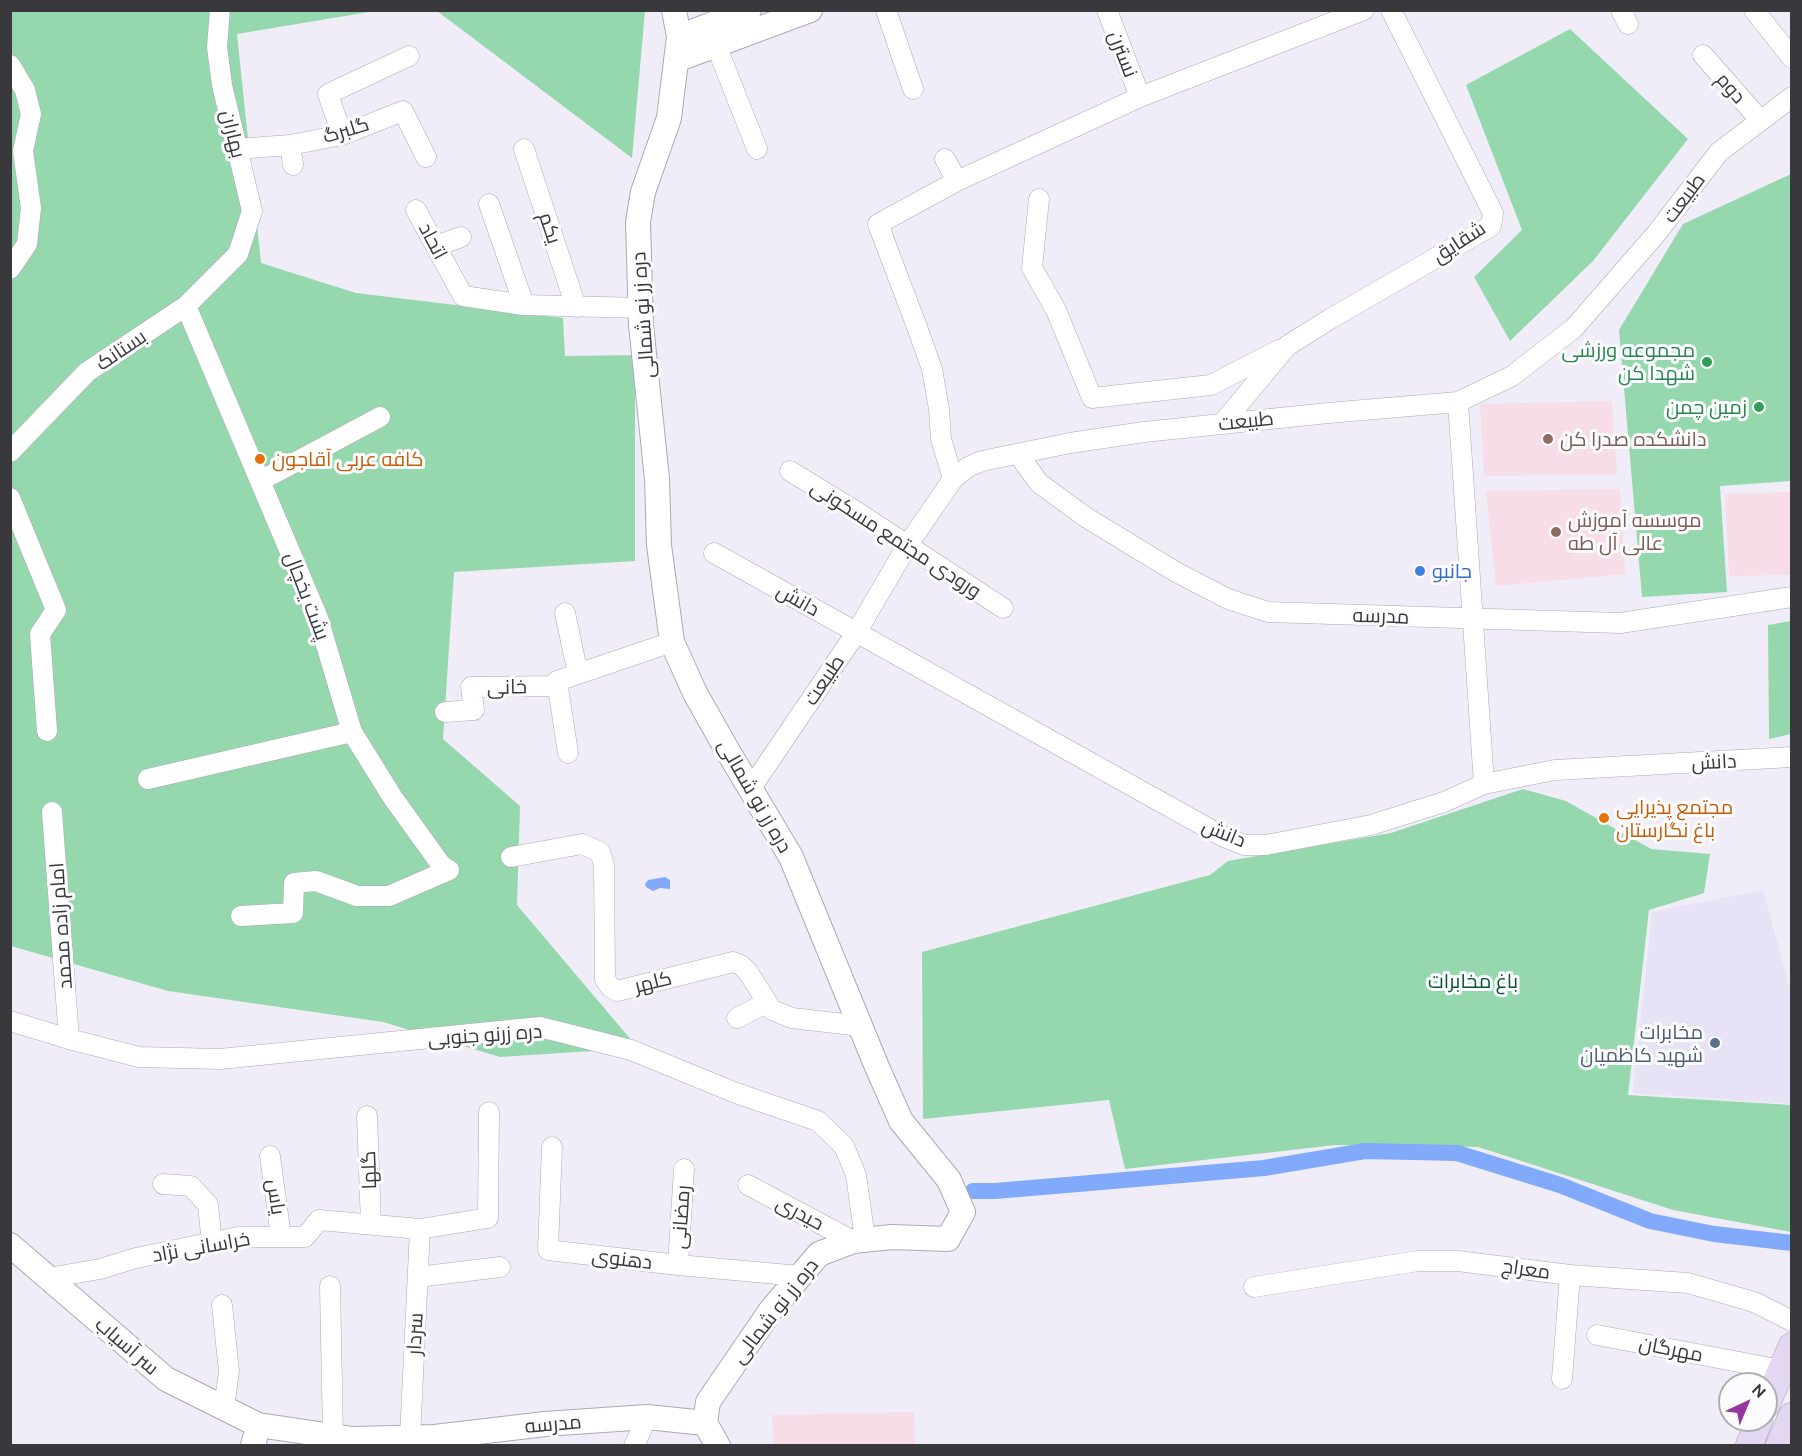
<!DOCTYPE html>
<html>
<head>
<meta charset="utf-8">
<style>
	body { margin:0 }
	#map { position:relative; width:1802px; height:1456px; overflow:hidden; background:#f0edf9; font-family:Ubuntu,sans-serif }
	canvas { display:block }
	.frame { position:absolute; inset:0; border:12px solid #39383c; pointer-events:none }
	.north { position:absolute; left:1718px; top:1372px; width:60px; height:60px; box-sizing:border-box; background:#fcfcfe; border:2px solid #aeaeb0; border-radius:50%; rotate:44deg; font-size:16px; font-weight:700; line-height:24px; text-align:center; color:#39383c }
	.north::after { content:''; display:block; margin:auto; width:21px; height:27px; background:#96379f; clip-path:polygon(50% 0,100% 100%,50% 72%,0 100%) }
</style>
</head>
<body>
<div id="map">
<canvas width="1802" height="1456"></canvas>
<div class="frame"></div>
<div class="north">N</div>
</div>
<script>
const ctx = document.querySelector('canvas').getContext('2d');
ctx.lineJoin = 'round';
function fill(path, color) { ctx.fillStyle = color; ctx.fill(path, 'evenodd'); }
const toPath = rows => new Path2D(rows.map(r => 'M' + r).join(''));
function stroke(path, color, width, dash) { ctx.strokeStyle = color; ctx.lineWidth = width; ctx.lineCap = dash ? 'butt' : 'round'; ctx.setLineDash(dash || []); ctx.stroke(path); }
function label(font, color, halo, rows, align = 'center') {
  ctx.font = font + ' Ubuntu,Cairo,sans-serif'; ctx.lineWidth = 6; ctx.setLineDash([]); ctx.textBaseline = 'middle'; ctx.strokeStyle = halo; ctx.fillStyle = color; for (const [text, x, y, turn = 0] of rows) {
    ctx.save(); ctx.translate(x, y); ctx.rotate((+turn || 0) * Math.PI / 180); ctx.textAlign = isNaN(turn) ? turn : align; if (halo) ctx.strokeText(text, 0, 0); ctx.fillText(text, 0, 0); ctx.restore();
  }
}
const built = toPath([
	[1763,890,1791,993,1791,1104,1633,1093,1652,912]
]);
const education = toPath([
	[1612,401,1617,474,1484,476,1480,404],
	[1620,489,1625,574,1496,586,1486,491],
	[1791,492,1791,575,1729,576,1725,494],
	[914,1412,915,1445,774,1445,772,1415]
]);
const green = toPath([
	[10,11,375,11,237,34,261,263,356,293,563,318,565,356,635,355,635,561,454,572,443,739,520,806,517,905,638,1048,500,1057,383,1022,168,991,11,946],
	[437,11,645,11,632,158],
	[1570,29,1688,139,1593,261,1510,341,1474,277,1522,230,1466,85],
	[1791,174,1791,481,1720,486,1727,592,1642,597,1619,330,1683,224],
	[1791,621,1791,734,1769,739,1768,625],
	[1523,789,1566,801,1651,849,1710,854,1704,893,1649,910,1628,1095,1791,1105,1791,1232,1673,1210,1478,1147,1335,1145,1125,1169,1109,1100,923,1119,922,952,1210,875,1228,861,1391,833]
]);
const water = toPath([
	[665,877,670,880,670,889,660,888,653,891,646,887,645,884,648,880]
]);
const canal = toPath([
	[973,1191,995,1191,1078,1184,1264,1168,1365,1151,1457,1153,1560,1185,1650,1221,1714,1234,1792,1243]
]);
const minor = toPath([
	[886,10,913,89],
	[1107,10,1140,97],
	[1621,10,1628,24],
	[1754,10,1792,58],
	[716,45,757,149],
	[1703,55,1760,120],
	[10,65,25,90,31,114,23,151,31,208,27,244,10,269],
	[342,135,328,94,409,56],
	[290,145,293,165],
	[237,149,290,145,342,135,403,111,426,157],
	[524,149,576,307],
	[945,159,957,181],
	[1039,199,1032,268,1056,310,1092,398,1211,385,1279,350],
	[489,204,524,305],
	[416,210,463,296,524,305,640,308],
	[436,246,461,237],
	[186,306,318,618,352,732,393,798,442,866,449,870],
	[1458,402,1484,784],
	[1222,424,1287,346,1330,319,1491,226,1493,213,1391,10],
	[10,452,87,372,186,306,238,254,252,211,222,85,217,47,220,10],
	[1018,454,1039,483,1087,518,1176,572,1228,599,1268,612,1620,623,1792,597],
	[790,471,857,512,1003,608],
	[953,479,941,439,939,409,932,369,917,327,878,224,957,181,1140,97,1364,10],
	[260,481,380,417],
	[10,498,56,610,40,634,47,731],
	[714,553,1222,836,1244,845,1266,845,1371,825,1444,802,1484,784,1555,770,1792,757],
	[565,613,578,674],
	[445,712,474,710,471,687,558,686],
	[568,753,557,681,672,642],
	[148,779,352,732],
	[751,788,856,633,907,546,953,479,968,467,982,461,1070,443,1144,432,1328,413,1458,402,1512,376,1574,328,1656,234,1719,152,1792,97],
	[52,812,69,1039],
	[511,857,582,844,600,852,604,865,605,979,610,987,617,991,733,962,741,965,748,972,772,1010,792,1018,861,1026],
	[241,916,293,913,294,883,316,881,357,896,389,896,449,870],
	[737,1018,766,1003],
	[10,1021,69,1039,139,1057,220,1059,540,1027,631,1050,736,1093,818,1121,844,1146,856,1175,865,1239],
	[367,1116,371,1224],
	[552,1147,548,1250,678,1265,800,1276],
	[270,1156,281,1237],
	[163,1184,191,1186,208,1205,212,1244],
	[748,1185,853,1241],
	[678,1265,684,1169],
	[418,1277,500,1267],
	[48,1278,100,1269,136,1258,238,1237,305,1237,319,1220,420,1229,488,1218,489,1112],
	[330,1286,333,1436],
	[1254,1287,1418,1261,1458,1261,1570,1275,1688,1283,1754,1302,1792,1321],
	[222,1305,229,1371,224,1408],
	[1597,1335,1781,1370],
	[1562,1379,1570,1275],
	[410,1438,420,1229],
	[634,1446,647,1417]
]);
const tertiary = toPath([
	[674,10,679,37,669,118,643,192,638,222,641,325,657,479,659,545,672,642,695,693,726,748,791,857,877,1067,901,1121,949,1180,963,1212,948,1239,892,1237,853,1241,819,1254,771,1310,708,1402,705,1423,718,1446],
	[679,37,749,10],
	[676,60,810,10],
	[10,1245,166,1379,258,1425,353,1439,435,1437,545,1424,647,1417,705,1423],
	[253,1446,258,1425]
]);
const secondary = toPath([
	[1766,1405,1792,1346],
	[1749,1446,1759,1420],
	[1779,1446,1792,1416]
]);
const markers = [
	[1707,362,6,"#2e9e5b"],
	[1759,407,6,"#2e9e5b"],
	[1548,439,6,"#8d6e63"],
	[260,459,6,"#e8710a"],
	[1556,532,6,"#8d6e63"],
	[1420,571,6,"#3f7fe0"],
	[1604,818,6,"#e8710a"],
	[1715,1043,6,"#5c6f8a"]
];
const streetNames = [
	["نسترن",1123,54,69],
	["دوم",1731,88,49],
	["گلبرگ",346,130,-17],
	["بهاران",233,134,76],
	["طبیعت",1684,198,-53],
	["یکم",550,228,72],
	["اتحاد",433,241,62],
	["شقایق",1459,242,-33],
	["دره زر نو شمالی",643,315,-94],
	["بستانک",121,350,-34],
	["طبیعت",1246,421,-6],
	["ورودی مجتمع مسکونی",896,539,33],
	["پشت یخچال",307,596,69],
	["دانش",798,600,29],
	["مدرسه",1381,616,2],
	["طبیعت",824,680,-56],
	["خانی",507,687,-1],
	["دانش",1714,762,-3],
	["دره زر نو شمالی",755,796,60],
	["دانش",1224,833,22],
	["امام زاده محمد",61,926,-94],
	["کلهر",653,982,-14],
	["دره زرنو جنوبی",485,1035,-4],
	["گلها",369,1170,-92],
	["یاس",276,1197,82],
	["حیدری",800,1213,28],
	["رمضانی",681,1217,-86],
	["خراسانی نژاد",201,1247,-10],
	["دهنوی",622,1259,7],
	["معراج",1526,1269,8],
	["دره زر نو شمالی",775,1311,-52],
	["سردار",415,1334,-87],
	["سر آسیاب",127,1346,41],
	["مهرگان",1671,1349,11],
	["مدرسه",553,1424,-5]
];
const leisureNames = [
	["مجموعه ورزشی",1695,350],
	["شهدا کن",1695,373],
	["زمین چمن",1747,407]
];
const educationNames = [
	["دانشکده صدرا کن",1560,439],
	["موسسه آموزش",1568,520],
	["عالی آل طه",1568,543]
];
const foodNames = [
	["کافه عربی آقاجون",272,459],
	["مجتمع پذیرایی",1616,807],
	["باغ نگارستان",1616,830]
];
const shopNames = [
	["جانبو",1432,571]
];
const parkNames = [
	["باغ مخابرات",1473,981]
];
const serviceNames = [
	["مخابرات",1703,1032],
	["شهید کاظمیان",1703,1055]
];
fill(built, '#e7e2f5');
fill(education, '#f6dde7');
fill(green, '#95d8ad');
fill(water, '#81aafb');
stroke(canal, '#81aafb', 16);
stroke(minor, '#aba9b4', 21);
stroke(tertiary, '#aba9b4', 26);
stroke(secondary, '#aba9b4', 28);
stroke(minor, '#fff', 20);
stroke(tertiary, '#fff', 24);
stroke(secondary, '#e3d7f2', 27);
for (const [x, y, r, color] of markers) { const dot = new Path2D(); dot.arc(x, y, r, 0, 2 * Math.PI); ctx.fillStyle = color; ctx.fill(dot); stroke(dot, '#fcfcfe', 2); }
label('20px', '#39383c', '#fcfcfe', streetNames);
label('20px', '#27864d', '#fcfcfe', leisureNames, 'right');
label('20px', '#785e54', '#fcfcfe', educationNames, 'left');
label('20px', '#c56008', '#fcfcfe', foodNames, 'left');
label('20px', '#366cbe', '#fcfcfe', shopNames, 'left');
label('20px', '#085631', '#fcfcfe', parkNames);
label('20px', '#4e5e75', '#fcfcfe', serviceNames, 'right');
</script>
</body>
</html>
